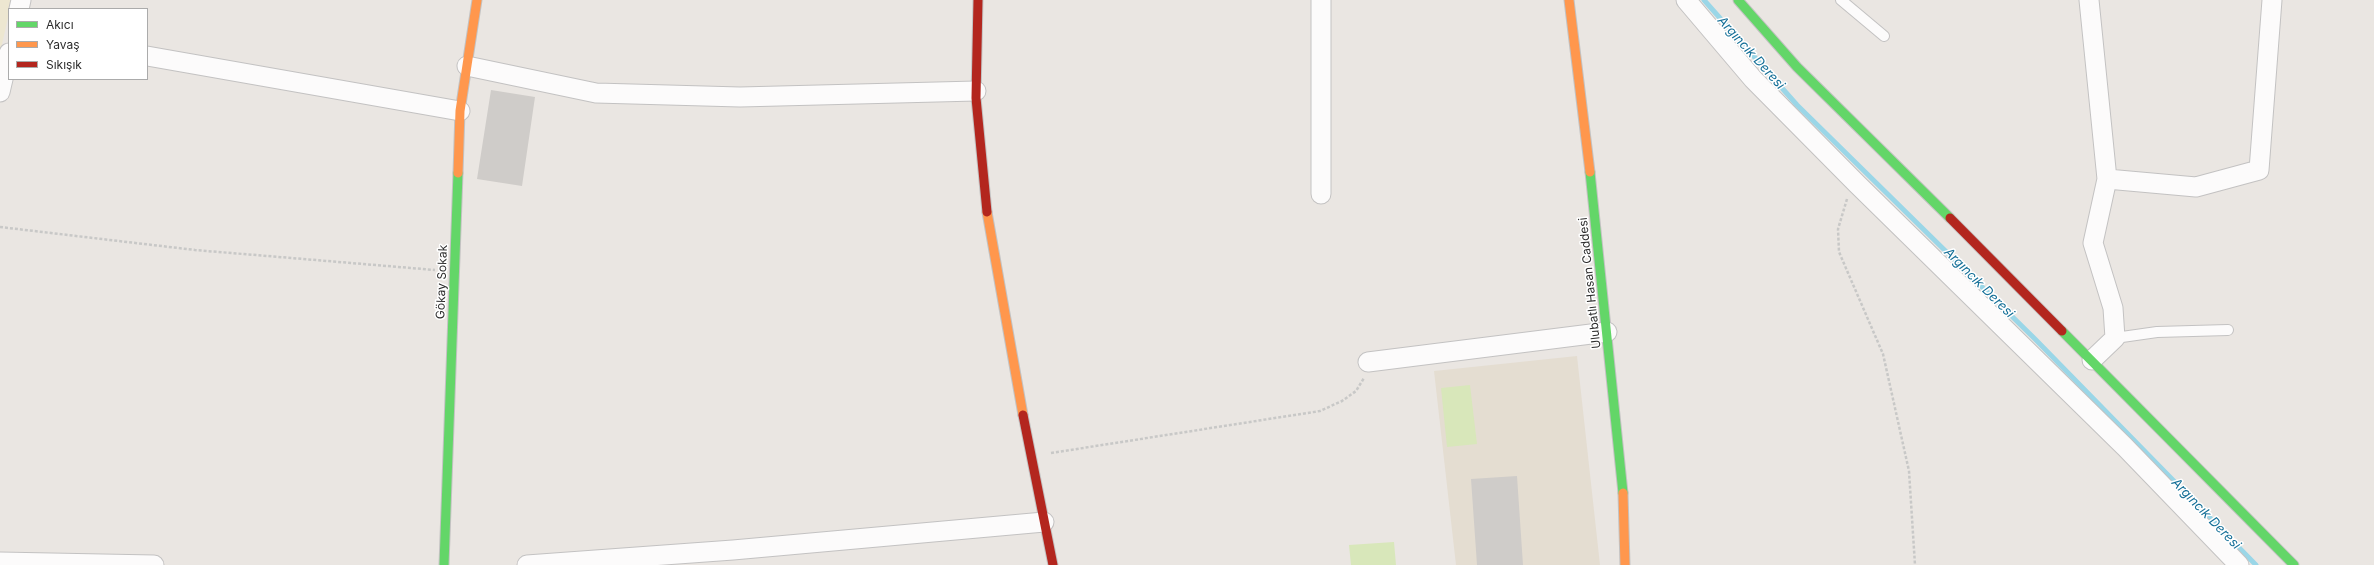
<!DOCTYPE html>
<html>
<head>
<meta charset="utf-8">
<style>
	body { margin:0 }
	#map { position:relative; width:2374px; height:565px; overflow:hidden; background:#eae6e2; font-family:Inter,sans-serif }
	canvas { display:block }
	.legend { position:absolute; left:8px; top:8px; width:140px; height:72px; box-sizing:border-box; background:#fff; border:1px solid #ababab; margin:0; padding:5px 7px; list-style:none; font-size:12px; color:#2c2c2c }
	.legend li { display:flex; align-items:center; gap:8px; height:20px }
	.legend b { width:20px; border:1px solid #ababab }
</style>
</head>
<body>
<div id="map">
<canvas width="2374" height="565"></canvas>
<ul class="legend">
<li><b style="height:5px;background:#63d668"></b>Akıcı</li>
<li><b style="height:5px;background:#ff974d"></b>Yavaş</li>
<li><b style="height:5px;background:#b3261e"></b>Sıkışık</li>
</ul>
</div>
<script>
const ctx = document.querySelector('canvas').getContext('2d');
ctx.lineJoin = 'round';
function fill(path, color) { ctx.fillStyle = color; ctx.fill(path, 'evenodd'); }
const toPath = rows => new Path2D(rows.map(r => 'M' + r).join(''));
function stroke(path, color, width, dash) { ctx.strokeStyle = color; ctx.lineWidth = width; ctx.lineCap = dash ? 'butt' : 'round'; ctx.setLineDash(dash || []); ctx.stroke(path); }
function label(font, color, halo, rows, align = 'center') {
  ctx.font = font + ' Inter,sans-serif'; ctx.lineWidth = 3; ctx.setLineDash([]); ctx.textBaseline = 'middle'; ctx.strokeStyle = halo; ctx.fillStyle = color; for (const [text, x, y, turn = 0] of rows) {
    ctx.save(); ctx.translate(x, y); ctx.rotate((+turn || 0) * Math.PI / 180); ctx.textAlign = isNaN(turn) ? turn : align; if (halo) ctx.strokeText(text, 0, 0); ctx.fillText(text, 0, 0); ctx.restore();
  }
}
const education = toPath([
	[1577,356,1600,565,1456,565,1434,371]
]);
const sand = toPath([
	[0,0,12,0,0,53]
]);
const pitch = toPath([
	[1470,385,1477,444,1447,447,1441,388],
	[1394,542,1396,565,1351,565,1349,545]
]);
const stream = toPath([
	[1704,0,1797,105,2035,339,2256,565]
]);
const building = toPath([
	[491,90,535,97,522,186,477,179],
	[1517,476,1523,565,1477,565,1471,479]
]);
const path = toPath([
	[1847,199,1838,229,1839,252,1883,354,1909,471,1915,565],
	[0,227,195,250,435,270],
	[1051,453,1320,411,1342,401,1356,391,1364,378]
]);
const lane = toPath([
	[1841,0,1884,36],
	[2115,338,2157,332,2228,330]
]);
const street = toPath([
	[1686,0,1753,79,1857,184,2125,447,2239,565],
	[2089,0,2107,179,2093,243,2113,308,2115,338,2092,360],
	[19,9,21,0],
	[147,56,460,111],
	[467,66,596,93,740,97,976,91],
	[0,92,9,53],
	[2107,179,2196,187,2259,170,2272,0],
	[1321,194,1321,0],
	[1368,362,1607,332],
	[0,562,154,565],
	[527,565,733,550,1044,522]
]);
const fast = toPath([
	[1738,0,1797,67,1950,218],
	[1590,172,1623,493],
	[2062,331,2294,565],
	[444,565,458,173]
]);
const slow = toPath([
	[1569,0,1590,172],
	[458,173,460,111,477,0],
	[987,212,1023,415],
	[1623,493,1625,565]
]);
const jam = toPath([
	[978,0,976,98,987,212],
	[1950,218,2062,331],
	[1023,415,1053,565]
]);
const streetNames = [
	["Gökay Sokak",442,282,-88],
	["Ulubatlı Hasan Caddesi",1590,283,-96]
];
const waterNames = [
	["Argıncık Deresi",1751,53,48],
	["Argıncık Deresi",1979,283,45],
	["Argıncık Deresi",2206,514,46]
];
fill(education, '#e4ddd1');
fill(sand, '#ede7d1');
fill(pitch, '#d8e7ba');
stroke(stream, '#9ad6e7', 5);
fill(building, '#cfccc9');
stroke(lane, '#c3c2c2', 12);
stroke(street, '#c3c2c2', 21);
stroke(fast, '#c3c2c2', 11);
stroke(slow, '#c3c2c2', 11);
stroke(jam, '#c3c2c2', 11);
stroke(path, '#c8c8c7', 2.5, [3, 2]);
stroke(lane, '#fcfbfb', 10);
stroke(street, '#fcfbfb', 19);
stroke(fast, '#63d668', 9);
stroke(slow, '#ff974d', 9);
stroke(jam, '#b3261e', 9);
label('12px', '#2c2c2c', '#fff', streetNames);
label('italic 13px', '#146f97', '#fff', waterNames);
</script>
</body>
</html>
